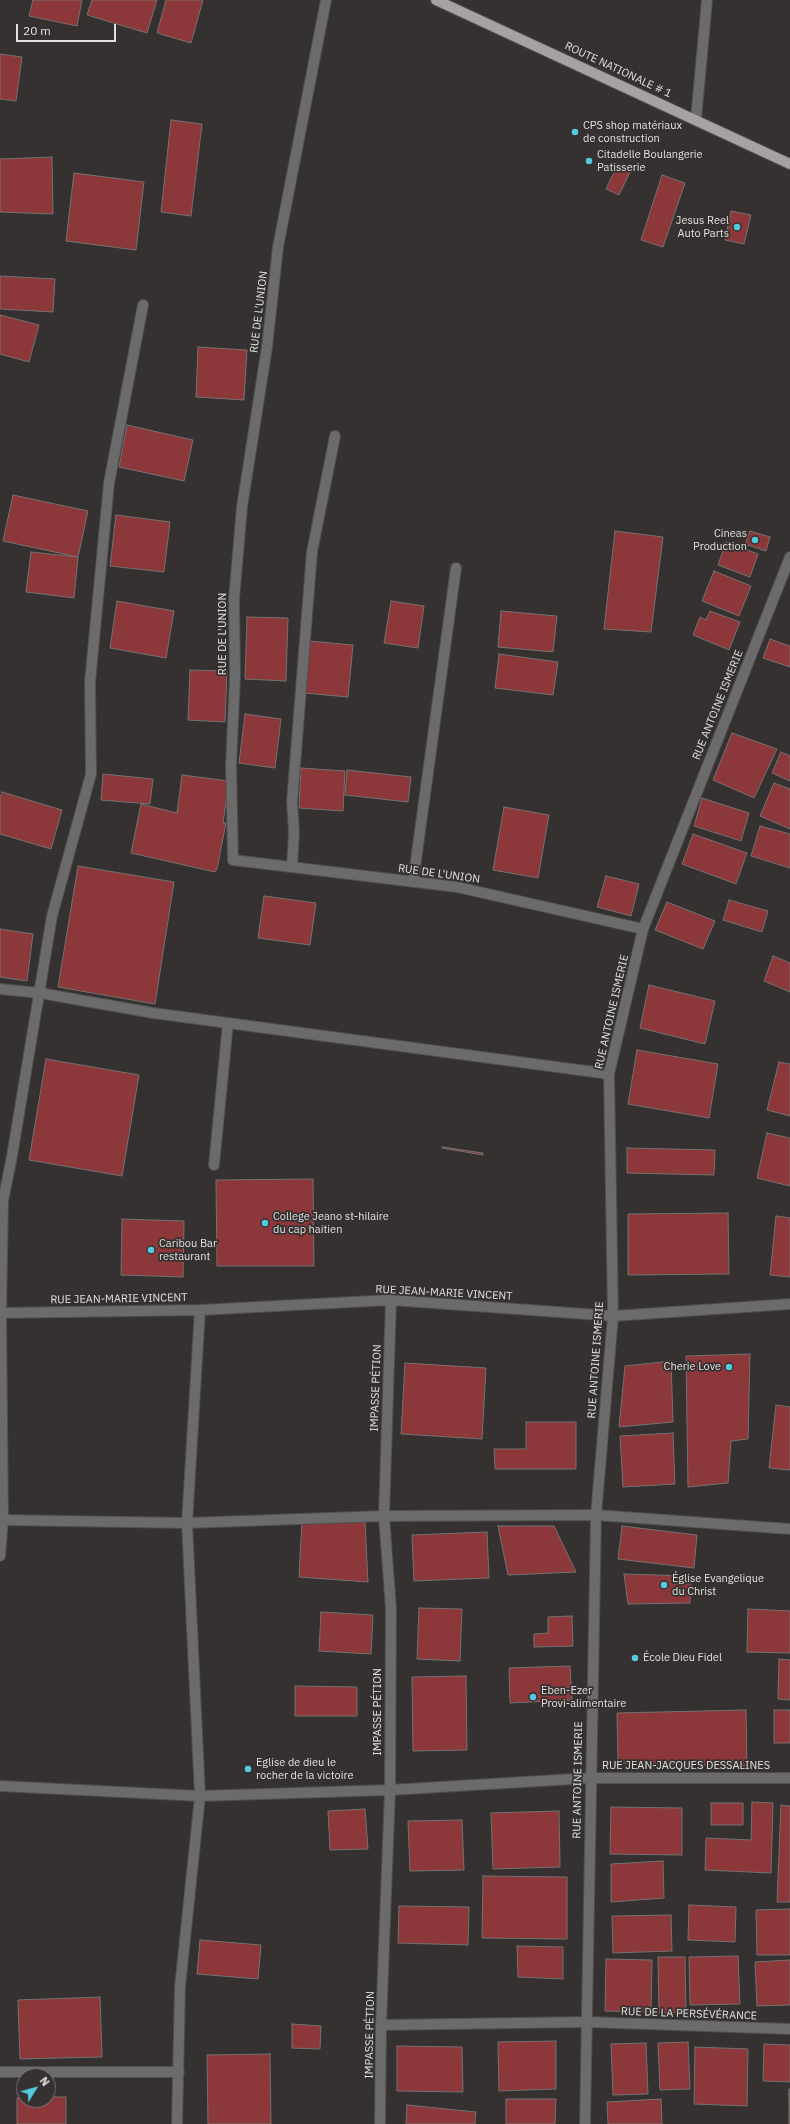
<!DOCTYPE html>
<html>
<head>
<meta charset="utf-8">
<style>
	body { margin:0 }
	#map { position:relative; width:790px; height:2124px; overflow:hidden; background:#353131; font-family:"IBM Plex Sans",sans-serif }
	canvas { display:block }
	.north { position:absolute; left:16px; top:2068px; width:40px; height:40px; box-sizing:border-box; background:#353131; border:1px solid #7a7777; border-radius:50%; rotate:53deg; font-size:11px; font-weight:700; line-height:16px; text-align:center; color:#e2e0df }
	.north::after { content:''; display:block; margin:auto; width:14px; height:18px; background:#54cadd; clip-path:polygon(50% 0,100% 100%,50% 72%,0 100%) }
	.scale { position:absolute; left:16px; top:24px; width:100px; height:18px; box-sizing:border-box; border:2px solid #e2e0df; border-top:0; padding-left:5px; font-size:12px; line-height:14px; white-space:nowrap; color:#e2e0df; -webkit-text-stroke:3px #353131; paint-order:stroke }
</style>
</head>
<body>
<div id="map">
<canvas width="790" height="2124"></canvas>
<div class="north">N</div>
<div class="scale">20 m</div>
</div>
<script>
const ctx = document.querySelector('canvas').getContext('2d');
ctx.lineJoin = 'round';
function fill(path, color) { ctx.fillStyle = color; ctx.fill(path, 'evenodd'); }
const toPath = rows => new Path2D(rows.map(r => 'M' + r).join(''));
function stroke(path, color, width, dash) { ctx.strokeStyle = color; ctx.lineWidth = width; ctx.lineCap = dash ? 'butt' : 'round'; ctx.setLineDash(dash || []); ctx.stroke(path); }
function label(font, color, halo, rows, align = 'center') {
  ctx.font = font + ' "IBM Plex Sans",sans-serif'; ctx.lineWidth = 3.5; ctx.setLineDash([]); ctx.textBaseline = 'middle'; ctx.strokeStyle = halo; ctx.fillStyle = color; for (const [text, x, y, turn = 0] of rows) {
    ctx.save(); ctx.translate(x, y); ctx.rotate((+turn || 0) * Math.PI / 180); ctx.textAlign = isNaN(turn) ? turn : align; if (halo) ctx.strokeText(text, 0, 0); ctx.fillText(text, 0, 0); ctx.restore();
  }
}
const building = toPath([
	[33,0,82,0,77,26,29,16,33,0],
	[92,0,157,0,147,33,87,15,92,0],
	[166,0,203,0,191,43,157,33,166,0],
	[0,54,22,57,16,101,0,99,0,54],
	[171,120,202,124,191,216,161,212,171,120],
	[52,157,53,214,0,212,0,159,52,157],
	[618,164,631,170,619,195,606,189,618,164],
	[74,173,144,182,136,250,66,241,74,173],
	[662,175,685,183,663,247,641,240,662,175],
	[731,211,751,215,744,244,725,240,731,211],
	[0,276,55,279,53,312,0,309,0,276],
	[0,315,39,325,29,362,0,354,0,315],
	[198,347,247,350,244,400,196,397,198,347],
	[127,425,193,440,184,481,119,467,127,425],
	[13,495,88,511,78,557,3,541,13,495],
	[116,515,170,522,164,572,110,566,116,515],
	[615,531,663,537,651,632,604,629,615,531],
	[750,531,770,537,766,551,745,544,750,531],
	[726,542,758,554,750,577,718,565,726,542],
	[31,552,78,557,74,598,26,592,31,552],
	[714,571,751,586,739,616,702,601,714,571],
	[117,601,174,611,166,658,110,648,117,601],
	[391,601,424,606,418,648,384,643,391,601],
	[501,611,557,616,553,652,498,647,501,611],
	[710,611,740,622,729,650,693,635,700,617,706,620,710,611],
	[247,617,288,618,286,681,245,679,247,617],
	[770,639,790,646,790,667,763,658,770,639],
	[309,641,353,645,348,697,304,693,309,641],
	[499,654,558,662,553,695,495,688,499,654],
	[190,670,227,671,225,722,188,720,190,670],
	[245,714,281,719,275,768,239,763,245,714],
	[732,733,777,749,754,798,713,780,732,733],
	[781,752,790,756,790,781,772,773,781,752],
	[301,768,345,771,343,811,299,808,301,768],
	[347,770,411,777,408,802,345,795,347,770],
	[103,774,153,779,150,804,101,800,103,774],
	[182,775,229,781,223,823,226,823,217,869,215,872,131,853,141,804,177,813,182,775],
	[774,783,790,789,790,829,760,816,774,783],
	[2,792,62,810,51,849,0,834,0,799,2,792],
	[702,798,749,813,741,841,694,826,702,798],
	[504,807,549,815,538,878,493,870,504,807],
	[760,826,790,834,790,868,751,856,760,826],
	[693,834,747,853,736,884,682,864,693,834],
	[78,866,174,882,155,1004,58,987,78,866],
	[606,876,639,884,631,916,597,907,606,876],
	[264,896,316,903,310,945,258,938,264,896],
	[729,900,768,911,762,932,723,920,729,900],
	[667,902,715,921,703,949,655,930,667,902],
	[0,929,33,934,27,981,0,977,0,929],
	[773,956,790,963,790,992,764,981,773,956],
	[649,985,715,1001,705,1044,640,1028,649,985],
	[637,1050,718,1064,709,1118,628,1104,637,1050],
	[46,1059,139,1075,122,1176,29,1160,46,1059],
	[779,1062,790,1064,790,1116,767,1110,779,1062],
	[767,1133,790,1138,790,1186,757,1178,767,1133],
	[442,1147,483,1153,483,1155,442,1148,442,1147],
	[627,1148,715,1150,714,1175,627,1173,627,1148],
	[313,1179,314,1266,217,1266,216,1180,313,1179],
	[728,1213,729,1274,628,1275,628,1214,728,1213],
	[776,1216,790,1218,790,1277,770,1275,776,1216],
	[122,1219,184,1221,183,1277,121,1275,122,1219],
	[750,1354,748,1439,731,1441,728,1483,688,1487,686,1356,750,1354],
	[671,1361,673,1422,619,1427,625,1366,671,1361],
	[405,1363,486,1368,482,1439,401,1434,405,1363],
	[776,1405,790,1407,790,1470,769,1468,776,1405],
	[526,1422,576,1422,576,1469,495,1469,494,1449,526,1449,526,1422],
	[673,1433,675,1484,623,1487,620,1436,673,1433],
	[302,1521,365,1521,368,1582,299,1577,302,1521],
	[498,1526,554,1526,576,1572,508,1575,498,1526],
	[622,1526,697,1535,694,1568,618,1559,622,1526],
	[487,1532,489,1578,414,1581,412,1535,487,1532],
	[624,1574,691,1576,690,1603,628,1604,624,1574],
	[419,1608,462,1609,460,1661,417,1659,419,1608],
	[748,1609,790,1611,790,1653,747,1652,748,1609],
	[321,1612,373,1615,371,1654,319,1651,321,1612],
	[572,1616,573,1646,534,1647,534,1634,548,1633,548,1617,572,1616],
	[779,1659,790,1660,790,1700,778,1699,779,1659],
	[570,1666,572,1700,510,1703,509,1668,570,1666],
	[466,1676,467,1750,413,1751,412,1677,466,1676],
	[295,1686,357,1687,357,1716,295,1716,295,1686],
	[746,1710,747,1766,618,1763,617,1713,746,1710],
	[774,1710,790,1710,790,1743,774,1743,774,1710],
	[752,1802,773,1803,771,1873,705,1870,706,1838,751,1840,752,1802],
	[711,1803,743,1803,743,1825,711,1825,711,1803],
	[781,1805,790,1806,790,1902,777,1902,781,1805],
	[611,1807,682,1808,682,1855,610,1854,611,1807],
	[365,1809,368,1849,330,1850,328,1811,365,1809],
	[559,1811,560,1867,493,1869,491,1813,559,1811],
	[462,1820,464,1870,410,1871,408,1821,462,1820],
	[663,1861,664,1898,611,1902,611,1864,663,1861],
	[483,1876,567,1877,567,1939,482,1938,483,1876],
	[689,1905,736,1907,735,1942,688,1940,689,1905],
	[399,1906,469,1907,468,1945,398,1943,399,1906],
	[790,1909,790,1955,757,1955,756,1910,790,1909],
	[671,1915,672,1951,613,1953,612,1916,671,1915],
	[200,1940,261,1945,258,1979,197,1974,200,1940],
	[517,1946,563,1947,563,1979,518,1977,517,1946],
	[738,1956,740,2004,690,2005,689,1957,738,1956],
	[658,1957,685,1957,686,2012,659,2013,658,1957],
	[606,1959,652,1960,651,2012,605,2011,606,1959],
	[790,1960,790,2005,757,2006,755,1962,790,1960],
	[100,1997,102,2057,20,2059,18,2000,100,1997],
	[292,2024,321,2026,320,2049,292,2048,292,2024],
	[556,2041,556,2089,499,2091,498,2042,556,2041],
	[688,2042,690,2089,660,2090,658,2043,688,2042],
	[646,2043,648,2094,613,2095,611,2044,646,2043],
	[764,2044,790,2045,790,2082,763,2081,764,2044],
	[397,2046,462,2047,463,2092,397,2091,397,2046],
	[695,2047,748,2049,747,2106,694,2104,695,2047],
	[270,2054,271,2124,208,2124,207,2055,270,2054],
	[789,2089,790,2124,789,2124,789,2089],
	[48,2097,66,2097,66,2124,17,2124,17,2098,48,2100,48,2097],
	[506,2099,556,2099,555,2124,506,2124,506,2099],
	[661,2099,662,2124,608,2124,607,2102,661,2099],
	[407,2105,476,2112,475,2124,406,2124,407,2105]
]);
const lane = toPath([
	[326,0,278,247,267,347,242,507,234,599,235,676,231,766,233,860,457,887,643,929],
	[696,119,707,0],
	[292,867,294,832,292,802,312,552,335,436],
	[413,882,456,568],
	[0,989,40,993,153,1013,609,1074],
	[214,1165,228,1023],
	[1,1313,3,1201,12,1156,52,916,91,774,90,682,109,483,143,305],
	[3,1520,187,1523,384,1516,596,1515,790,1529],
	[0,1786,200,1796,390,1790],
	[381,2025,587,2022],
	[0,2072,179,2072]
]);
const street = toPath([
	[0,1313,200,1310,391,1300,613,1316,790,1304],
	[0,1556,3,1520,1,1313],
	[390,1790,590,1778,790,1778],
	[587,2022,790,2029],
	[177,2124,180,1987,200,1796,187,1523,200,1310],
	[380,2124,381,2025,390,1790,391,1609,384,1516,391,1300],
	[585,2124,596,1515,613,1316,609,1074,643,929,790,557]
]);
const primary = toPath([
	[436,0,790,164]
]);
const markers = [
	[575,132,4,"#54cadd"],
	[589,161,4,"#54cadd"],
	[737,227,4,"#54cadd"],
	[755,540,4,"#54cadd"],
	[265,1223,4,"#54cadd"],
	[151,1250,4,"#54cadd"],
	[729,1367,4,"#54cadd"],
	[664,1585,4,"#54cadd"],
	[635,1658,4,"#54cadd"],
	[533,1697,4,"#54cadd"],
	[248,1769,4,"#54cadd"]
];
const streetNames = [
	["ROUTE NATIONALE # 1",618,70,25],
	["RUE DE L'UNION",259,312,-83],
	["RUE DE L'UNION",223,634,-90],
	["RUE ANTOINE ISMERIE",718,705,-68],
	["RUE DE L'UNION",439,874,8],
	["RUE ANTOINE ISMERIE",612,1012,-77],
	["RUE JEAN-MARIE VINCENT",444,1293,3],
	["RUE JEAN-MARIE VINCENT",119,1299,-1],
	["RUE ANTOINE ISMERIE",596,1360,-86],
	["IMPASSE PÉTION",376,1388,-88],
	["IMPASSE PÉTION",378,1712,-90],
	["RUE JEAN-JACQUES DESSALINES",686,1766],
	["RUE ANTOINE ISMERIE",578,1780,-89],
	["RUE DE LA PERSÉVÉRANCE",689,2014,2],
	["IMPASSE PÉTION",370,2035,-89]
];
const poiNames = [
	["CPS shop matériaux",583,126],
	["de construction",583,139],
	["Citadelle Boulangerie",597,155],
	["Patisserie",597,168],
	["Jesus Reel",729,221,"right"],
	["Auto Parts",729,234,"right"],
	["Cineas",747,534,"right"],
	["Production",747,547,"right"],
	["College Jeano st-hilaire",273,1217],
	["du cap haitien",273,1230],
	["Caribou Bar",159,1244],
	["restaurant",159,1257],
	["Cherie Love",721,1367,"right"],
	["Église Evangelique",672,1579],
	["du Christ",672,1592],
	["École Dieu Fidel",643,1658],
	["Eben-Ezer",541,1691],
	["Provi-alimentaire",541,1704],
	["Eglise de dieu le",256,1763],
	["rocher de la victoire",256,1776]
];
fill(building, '#8c3739');
stroke(building, '#757271', 1);
stroke(lane, '#514d4d', 12);
stroke(street, '#514d4d', 12);
stroke(primary, '#514d4d', 12);
stroke(lane, '#6c6b6b', 10);
stroke(street, '#6c6b6b', 10);
stroke(primary, '#a6a2a2', 10);
for (const [x, y, r, color] of markers) { const dot = new Path2D(); dot.arc(x, y, r, 0, 2 * Math.PI); ctx.fillStyle = color; ctx.fill(dot); stroke(dot, '#353131', 1.5); }
label('11px', '#e2e0df', '#353131', streetNames);
label('11px', '#e2e0df', '#353131', poiNames, 'left');
</script>
</body>
</html>
